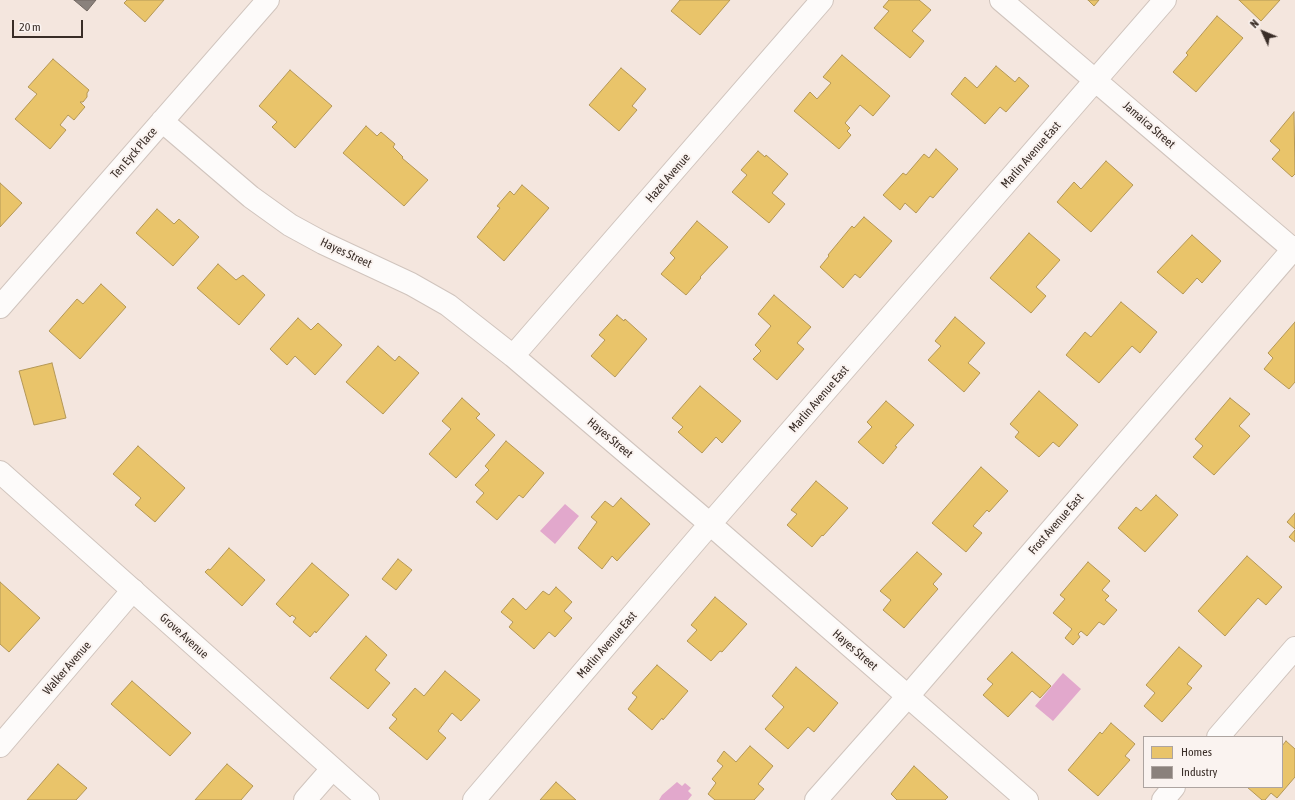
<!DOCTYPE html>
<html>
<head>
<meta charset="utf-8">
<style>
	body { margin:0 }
	#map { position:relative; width:1295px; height:800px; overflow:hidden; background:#f4e6de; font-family:"Asap Condensed",sans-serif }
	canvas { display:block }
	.legend { position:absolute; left:1143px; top:736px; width:140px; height:52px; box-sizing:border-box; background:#faf3f0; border:1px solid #ada4a0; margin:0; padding:5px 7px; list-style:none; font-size:12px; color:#392d27 }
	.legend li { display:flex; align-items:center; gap:8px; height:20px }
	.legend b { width:20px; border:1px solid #ada4a0 }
	.north { position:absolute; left:1243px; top:12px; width:40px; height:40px; -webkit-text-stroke:3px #faf3f0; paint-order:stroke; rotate:314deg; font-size:11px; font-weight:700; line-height:16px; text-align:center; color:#392d27 }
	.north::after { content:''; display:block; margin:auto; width:14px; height:18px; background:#392d27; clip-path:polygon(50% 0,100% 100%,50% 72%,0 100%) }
	.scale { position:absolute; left:12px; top:20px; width:71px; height:18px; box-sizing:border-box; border:2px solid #392d27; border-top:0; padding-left:5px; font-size:12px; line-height:14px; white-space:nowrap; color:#392d27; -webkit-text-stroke:3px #faf3f0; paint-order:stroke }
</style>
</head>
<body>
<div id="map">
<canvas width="1295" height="800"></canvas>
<ul class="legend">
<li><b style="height:11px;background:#e9c46a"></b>Homes</li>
<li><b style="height:11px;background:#8a817c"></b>Industry</li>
</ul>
<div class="north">N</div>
<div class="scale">20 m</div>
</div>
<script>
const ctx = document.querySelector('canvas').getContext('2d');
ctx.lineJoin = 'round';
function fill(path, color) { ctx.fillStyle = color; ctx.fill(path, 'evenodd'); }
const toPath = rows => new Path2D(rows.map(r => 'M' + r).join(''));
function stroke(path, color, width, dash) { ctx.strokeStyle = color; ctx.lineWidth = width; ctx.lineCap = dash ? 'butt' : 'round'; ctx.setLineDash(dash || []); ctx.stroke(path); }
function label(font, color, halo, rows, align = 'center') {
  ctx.font = font + ' "Asap Condensed",sans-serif'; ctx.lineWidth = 4; ctx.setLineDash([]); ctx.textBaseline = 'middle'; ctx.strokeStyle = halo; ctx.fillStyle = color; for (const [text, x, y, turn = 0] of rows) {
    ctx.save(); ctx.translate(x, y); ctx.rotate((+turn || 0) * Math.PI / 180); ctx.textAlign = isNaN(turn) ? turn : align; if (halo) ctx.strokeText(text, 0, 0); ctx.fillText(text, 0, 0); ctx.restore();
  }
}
const water = toPath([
	[565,504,579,516,555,544,540,531],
	[1063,673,1081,689,1053,721,1035,706],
	[677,782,682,786,685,783,691,788,688,791,692,795,688,800,659,800,662,795]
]);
const homes = toPath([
	[127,0,164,0,145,22,124,3,127,0],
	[680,0,679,0,730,0,700,35,671,11,680,0],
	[889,0,919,0,931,10,912,31,924,41,910,58,874,28,889,11,883,7,889,0],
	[1088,0,1099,0,1094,6,1088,0],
	[1239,0,1280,0,1261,21,1239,0],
	[1217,16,1243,38,1196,92,1173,72,1188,55,1186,53,1217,16],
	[842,55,890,96,873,116,860,105,845,123,850,128,847,131,851,135,839,149,794,111,810,92,817,99,831,83,823,77,842,55],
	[53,59,89,90,87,93,87,97,83,102,80,102,85,107,74,120,68,115,60,125,66,130,50,149,15,119,37,94,28,87,53,59],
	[996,66,1015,82,1019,77,1029,86,1006,112,1000,107,985,124,951,94,965,77,977,88,996,66],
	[621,68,646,89,632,106,637,110,619,131,589,105,621,68],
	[290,70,332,106,295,148,272,127,277,122,259,106,290,70],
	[1294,112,1295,174,1292,177,1272,159,1280,150,1270,141,1294,112],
	[366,126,377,136,381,132,395,144,393,147,403,157,402,158,428,180,404,206,343,153,366,126],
	[936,149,958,169,933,198,930,196,916,213,905,203,900,210,883,195,903,173,906,175,924,154,929,158,936,149],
	[758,151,765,157,766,155,788,174,772,193,785,204,769,223,732,192,747,175,741,170,758,151],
	[1106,161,1133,185,1091,232,1057,202,1074,182,1081,189,1106,161],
	[0,183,22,203,0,227,0,183],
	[522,185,549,208,504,261,477,237,500,208,497,206,510,191,514,195,522,185],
	[157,209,174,224,179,219,199,237,173,266,136,233,157,209],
	[864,217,892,241,860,278,855,274,843,288,820,267,829,256,828,255,852,226,854,228,864,217],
	[697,221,728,247,700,277,701,278,686,295,661,274,675,258,670,253,697,221],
	[1029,233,1060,260,1036,287,1046,296,1031,313,990,278,1029,233],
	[1192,235,1221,261,1202,283,1197,278,1183,294,1157,272,1192,235],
	[218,264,236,280,243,275,265,295,239,325,197,288,218,264],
	[101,284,126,307,80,359,49,331,77,299,83,304,101,284],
	[774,295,811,327,797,343,804,349,777,380,753,359,761,351,755,345,771,326,758,314,774,295],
	[1121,302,1157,332,1140,353,1132,346,1099,383,1066,355,1085,332,1091,337,1121,302],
	[617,315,624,321,625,319,647,339,615,377,591,356,605,340,599,335,617,315],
	[955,317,985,343,968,363,980,373,964,392,928,360,941,346,935,341,955,317],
	[298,318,311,330,318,323,342,345,315,375,295,356,287,365,270,349,298,318],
	[1295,322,1295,382,1289,389,1264,369,1273,358,1268,353,1295,322],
	[378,346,395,361,399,356,419,373,383,414,346,382,378,346],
	[52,363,66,418,34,425,19,371,52,363],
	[700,386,741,421,722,443,716,437,702,453,678,432,683,427,672,418,700,386],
	[1039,391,1078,425,1059,447,1053,442,1039,457,1015,437,1019,432,1010,424,1039,391],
	[462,398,480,414,476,418,495,435,456,478,429,454,451,429,442,421,462,398],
	[1230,398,1250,414,1239,426,1250,436,1214,475,1193,457,1203,446,1195,439,1230,398],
	[886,401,914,425,895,446,897,447,883,464,858,442,872,427,867,422,886,401],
	[506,441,544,473,523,498,519,495,497,520,476,502,484,493,475,485,489,470,485,466,506,441],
	[138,446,185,488,155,522,135,505,141,498,113,474,138,446],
	[981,467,1008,491,989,512,987,510,973,526,982,533,966,552,932,523,981,467],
	[816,481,848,508,823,536,822,535,812,547,787,525,797,514,791,510,816,481],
	[1156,495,1178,515,1145,552,1118,528,1136,507,1141,511,1156,495],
	[621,498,650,524,617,561,612,556,602,569,578,548,597,522,591,517,605,501,613,507,621,498],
	[1295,513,1295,529,1287,522,1295,513],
	[1295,530,1295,542,1289,537,1295,530],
	[229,548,265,580,242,606,205,572,208,569,210,570,229,548],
	[917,552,942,574,933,584,938,589,904,628,883,610,891,600,880,591,917,552],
	[1247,556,1282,587,1266,605,1258,598,1225,636,1198,611,1247,556],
	[398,559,412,570,396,590,382,579,398,559],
	[1088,562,1110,581,1102,590,1109,596,1105,600,1117,610,1104,625,1099,622,1087,636,1081,631,1078,634,1080,637,1073,645,1065,638,1072,629,1053,613,1065,599,1060,595,1088,562],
	[312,563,349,595,316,633,315,631,310,637,293,622,296,618,292,615,290,617,276,604,312,563],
	[0,582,40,618,9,652,0,644,0,582],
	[556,587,572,602,564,611,572,618,555,637,549,632,534,649,509,627,513,622,501,612,513,598,526,610,543,591,549,595,556,587],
	[715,597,747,624,722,652,720,651,711,661,687,641,697,630,691,625,715,597],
	[366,636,387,655,375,670,390,683,368,709,330,678,366,636],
	[1179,647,1202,666,1187,684,1192,688,1162,722,1144,706,1155,693,1146,685,1179,647],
	[1012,652,1051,686,1040,698,1032,691,1008,717,983,695,993,684,987,679,1012,652],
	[657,665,688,691,663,720,662,718,652,730,628,709,637,697,632,693,657,665],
	[796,667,838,703,814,732,808,727,788,749,765,729,784,707,772,696,796,667],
	[445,671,480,700,461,721,452,713,438,731,446,738,427,760,389,728,397,719,392,715,415,688,424,696,445,671],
	[132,681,191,733,170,756,111,704,132,681],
	[1111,723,1135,744,1125,756,1130,760,1098,796,1068,770,1100,732,1102,734,1111,723],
	[1286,741,1295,749,1295,777,1277,798,1271,793,1265,800,1262,800,1247,787,1282,787,1282,746,1286,741],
	[750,746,773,766,758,784,764,789,754,800,715,800,708,794,716,783,712,779,723,766,717,761,724,751,736,762,750,746],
	[58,764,87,788,76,800,27,800,58,764],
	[227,764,253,786,241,800,195,800,227,764],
	[914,766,948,797,945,800,897,800,891,794,914,766],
	[556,782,576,800,540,800,556,782]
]);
const industry = toPath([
	[74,0,96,0,87,11,74,0]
]);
const street = toPath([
	[1001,0,1295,251],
	[162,121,251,197,290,225,323,243,411,284,448,305,513,356,710,524,1027,800],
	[0,307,268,0],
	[513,356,822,0],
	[1218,737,1295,648],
	[0,746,133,590],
	[305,800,332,769],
	[474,800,710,524,1165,0],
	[816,800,908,696,1295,247],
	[1163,800,1174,787]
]);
const secondary = toPath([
	[0,472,368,800]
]);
const streetNames = [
	["Jamaica Street",1149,125,41],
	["Ten Eyck Place",134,153,-49],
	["Marlin Avenue East",1031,155,-49],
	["Hazel Avenue",668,178,-49],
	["Hayes Street",346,253,25],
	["Marlin Avenue East",819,399,-49],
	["Hayes Street",610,438,40],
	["Frost Avenue East",1056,524,-49],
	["Grove Avenue",184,636,42],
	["Marlin Avenue East",607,645,-49],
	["Hayes Street",855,650,41],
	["Walker Avenue",67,668,-49]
];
fill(water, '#e2a8cc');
fill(homes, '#e9c46a');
stroke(homes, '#b49756', 1);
fill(industry, '#8a817c');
stroke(industry, '#726862', 1);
stroke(street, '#d0c4bd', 24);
stroke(secondary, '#d0c4bd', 24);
stroke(street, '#fdfbfa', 22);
stroke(secondary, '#fdfbfa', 22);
label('12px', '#392d27', '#faf3f0', streetNames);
</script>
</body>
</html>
